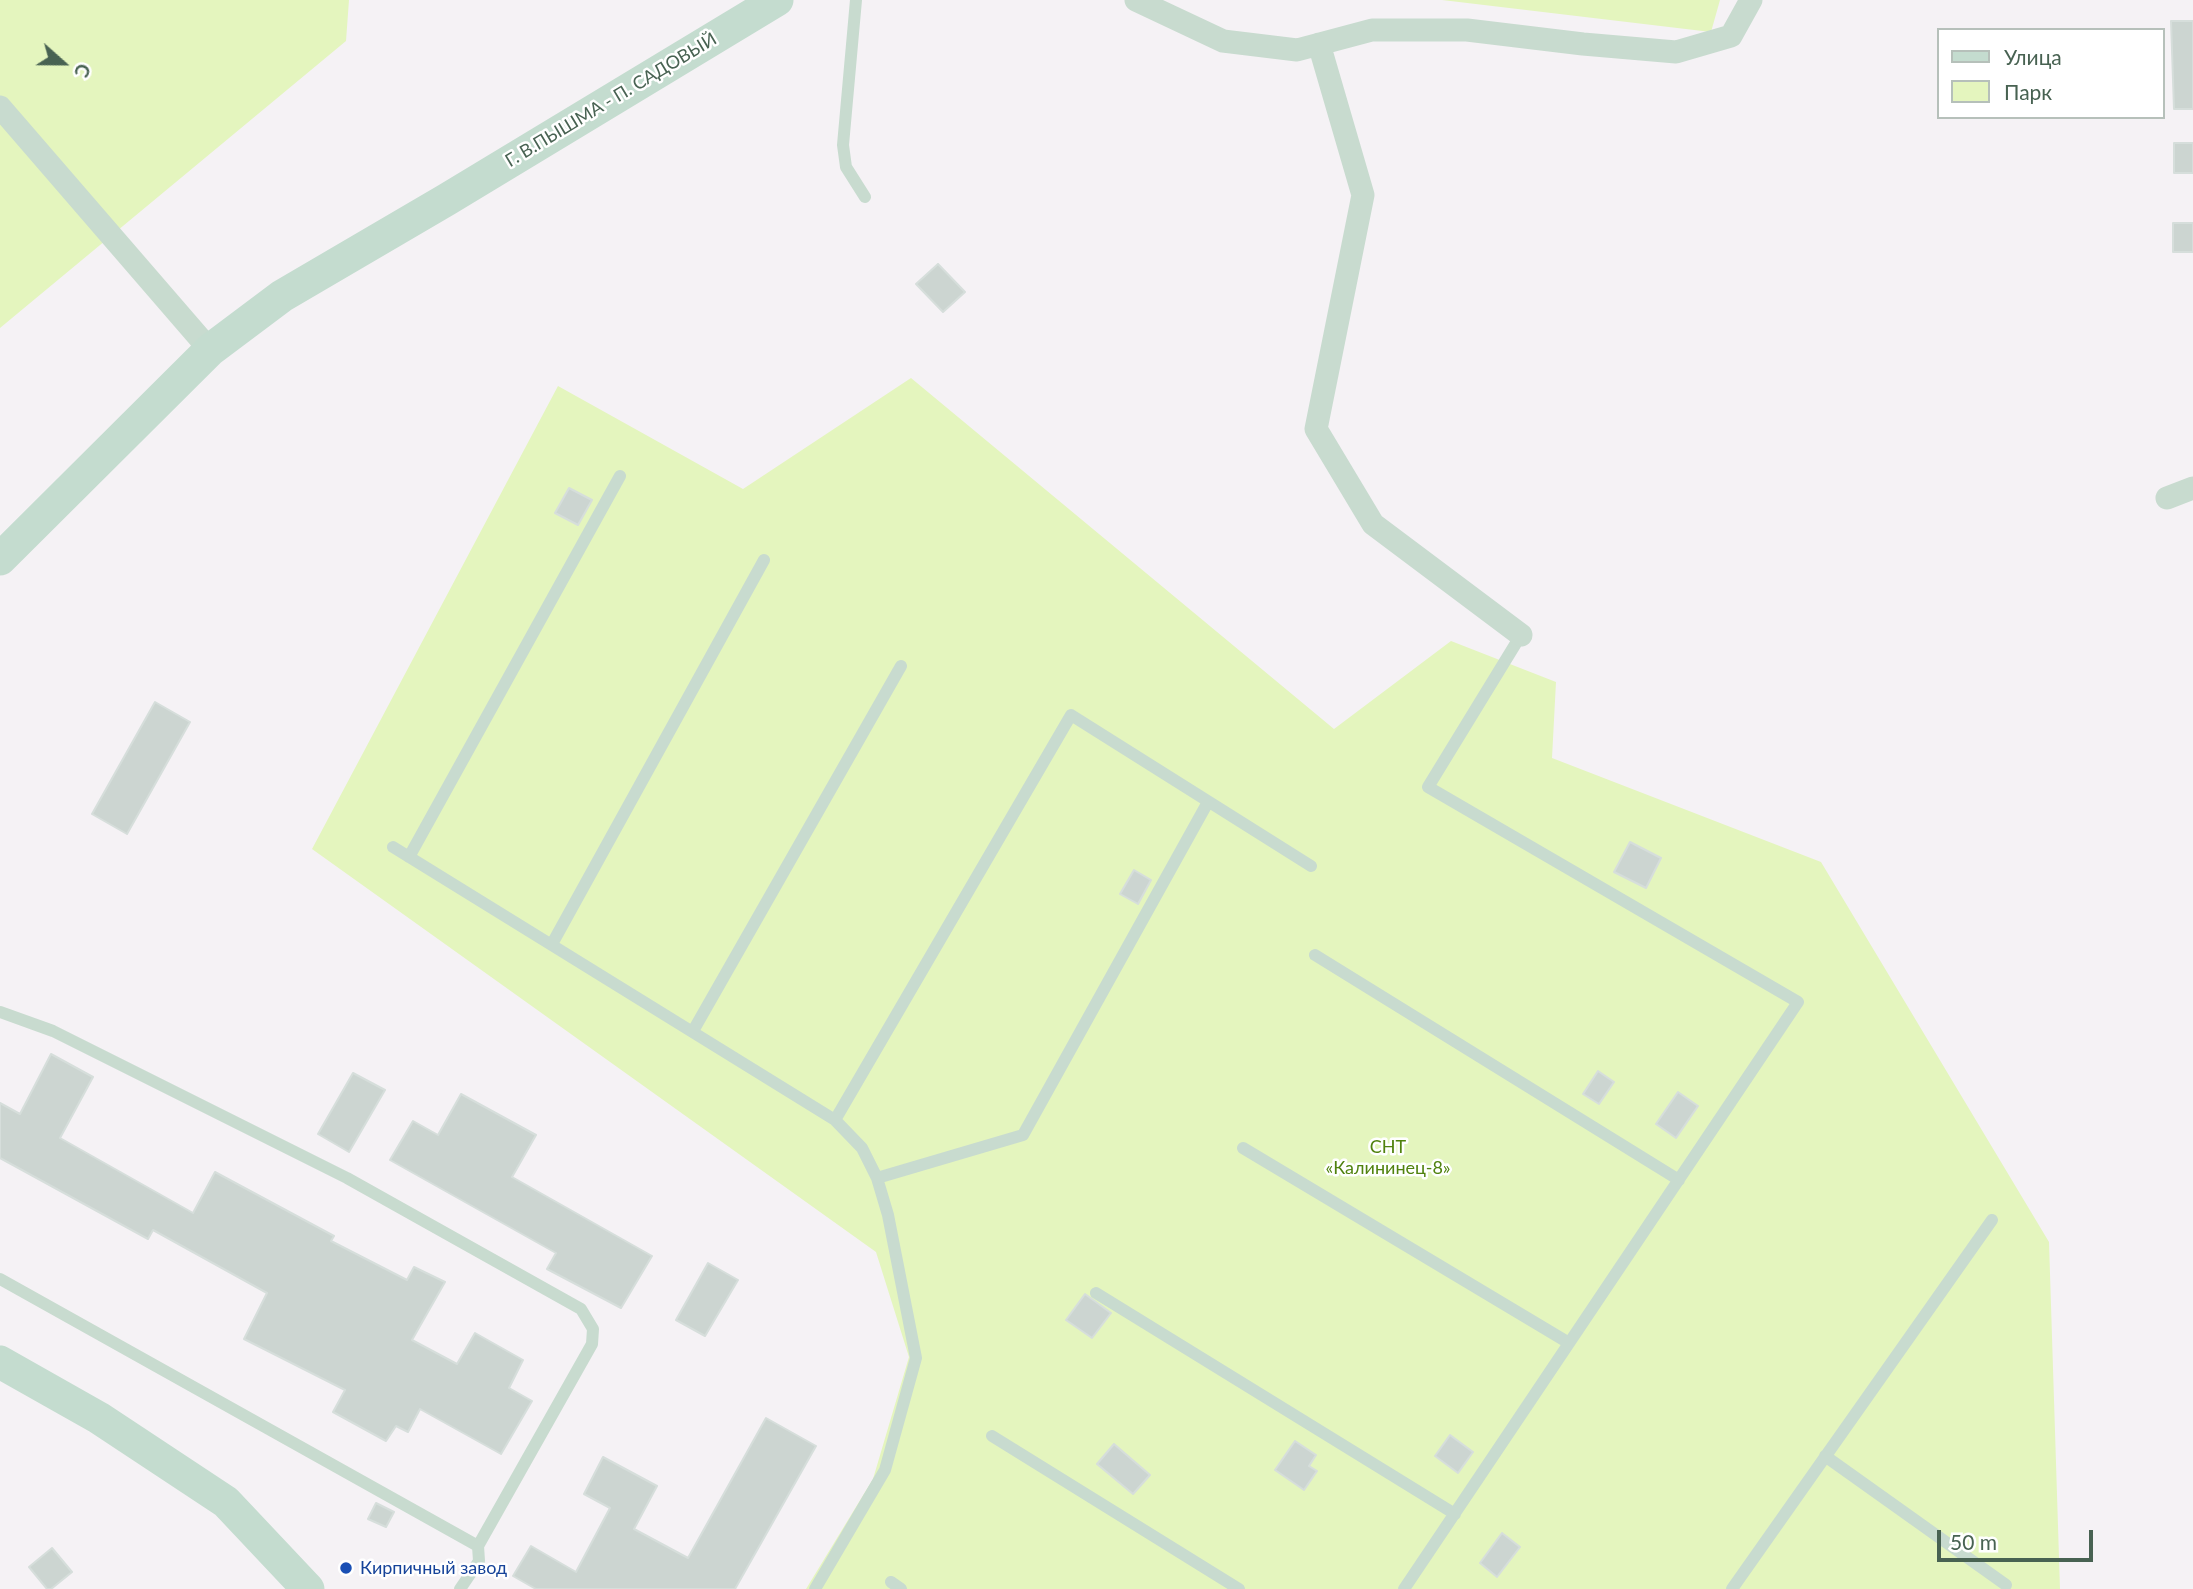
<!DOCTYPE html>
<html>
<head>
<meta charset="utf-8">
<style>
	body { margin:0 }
	#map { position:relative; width:2193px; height:1589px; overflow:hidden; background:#f5f2f5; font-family:Lato,sans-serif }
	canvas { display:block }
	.legend { position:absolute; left:1937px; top:28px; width:228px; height:91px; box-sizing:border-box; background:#fff; border:2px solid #b6c0ba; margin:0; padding:9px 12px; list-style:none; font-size:21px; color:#486252 }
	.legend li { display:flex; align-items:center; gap:14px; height:35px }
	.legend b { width:35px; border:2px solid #b6c0ba }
	.north { position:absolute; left:28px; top:28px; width:70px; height:70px; -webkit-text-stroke:5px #fff; paint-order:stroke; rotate:111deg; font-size:19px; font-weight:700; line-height:28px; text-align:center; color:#486252 }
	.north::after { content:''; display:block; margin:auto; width:24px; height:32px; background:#486252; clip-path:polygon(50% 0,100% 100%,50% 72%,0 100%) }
	.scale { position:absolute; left:1937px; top:1530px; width:156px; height:32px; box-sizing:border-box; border:4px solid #486252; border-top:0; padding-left:9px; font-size:21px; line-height:24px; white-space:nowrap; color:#486252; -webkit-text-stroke:5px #fff; paint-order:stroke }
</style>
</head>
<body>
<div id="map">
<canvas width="2193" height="1589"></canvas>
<ul class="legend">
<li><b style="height:9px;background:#c4dccf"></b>Улица</li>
<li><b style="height:19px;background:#e4f5be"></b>Парк</li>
</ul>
<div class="north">С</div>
<div class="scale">50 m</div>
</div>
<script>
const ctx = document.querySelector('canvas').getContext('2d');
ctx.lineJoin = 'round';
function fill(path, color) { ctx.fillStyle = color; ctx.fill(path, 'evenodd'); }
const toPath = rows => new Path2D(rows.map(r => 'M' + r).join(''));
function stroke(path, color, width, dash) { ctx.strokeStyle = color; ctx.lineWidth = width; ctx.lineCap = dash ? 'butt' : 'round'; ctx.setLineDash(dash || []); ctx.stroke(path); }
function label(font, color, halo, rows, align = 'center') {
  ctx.font = font + ' Lato,sans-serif'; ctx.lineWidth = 5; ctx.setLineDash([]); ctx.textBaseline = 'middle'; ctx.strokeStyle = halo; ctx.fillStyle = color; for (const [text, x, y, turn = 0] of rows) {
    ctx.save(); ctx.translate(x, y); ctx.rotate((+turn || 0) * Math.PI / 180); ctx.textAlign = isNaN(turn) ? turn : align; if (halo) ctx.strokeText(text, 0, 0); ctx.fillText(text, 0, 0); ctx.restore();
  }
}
const green = toPath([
	[0,0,349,0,346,41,0,328],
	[1442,0,1720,0,1711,32],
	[911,378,1334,729,1451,641,1556,682,1552,758,1821,862,2049,1242,2060,1589,806,1589,873,1479,909,1357,876,1252,312,849,558,386,743,489]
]);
const building = toPath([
	[2171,21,2193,21,2193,109,2174,109,2171,21],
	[2174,143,2193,143,2193,173,2174,173,2174,143],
	[2173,223,2193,223,2193,252,2173,252,2173,223],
	[938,264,965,292,943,312,916,284,938,264],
	[569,488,592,500,578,525,555,513,569,488],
	[155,702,190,722,127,834,92,814,155,702],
	[1630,842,1661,858,1646,888,1614,872,1630,842],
	[1134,870,1151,880,1138,904,1120,894,1134,870],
	[51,1054,93,1077,60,1138,193,1213,215,1172,334,1236,331,1241,407,1280,414,1267,445,1282,412,1340,457,1364,475,1333,523,1360,509,1388,532,1401,501,1454,420,1409,408,1432,396,1426,386,1441,333,1412,345,1390,244,1339,267,1293,153,1230,148,1239,0,1158,0,1103,20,1114,51,1054],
	[1598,1071,1614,1082,1599,1104,1583,1094,1598,1071],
	[353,1073,385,1090,349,1152,318,1134,353,1073],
	[1678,1092,1698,1106,1676,1138,1656,1124,1678,1092],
	[461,1094,536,1135,512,1177,652,1256,621,1308,547,1269,556,1253,390,1160,413,1121,438,1135,461,1094],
	[708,1263,738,1280,705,1336,676,1320,708,1263],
	[1085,1294,1111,1313,1092,1338,1066,1320,1085,1294],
	[766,1418,816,1446,735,1589,536,1589,513,1576,531,1546,576,1572,610,1508,584,1494,603,1457,657,1486,634,1529,688,1558,766,1418],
	[1450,1435,1473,1452,1458,1473,1435,1456,1450,1435],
	[1295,1441,1316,1455,1309,1466,1317,1471,1304,1490,1275,1470,1295,1441],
	[1114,1444,1150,1475,1133,1494,1097,1464,1114,1444],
	[376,1503,394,1512,386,1527,368,1519,376,1503],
	[1502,1533,1520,1547,1497,1577,1480,1563,1502,1533],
	[52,1548,72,1572,51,1589,47,1589,29,1567,52,1548]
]);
const lane = toPath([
	[856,0,843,145,846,167,865,197],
	[393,847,835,1120,862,1148,877,1178,888,1215,916,1358,885,1470,815,1589],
	[409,857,620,476],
	[552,944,764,560],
	[1315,955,1679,1180],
	[0,1012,53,1031,347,1178,581,1309,593,1329,592,1344,478,1546,479,1561,460,1589],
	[693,1031,901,666],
	[835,1120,1071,715,1311,866],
	[1243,1148,1569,1343],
	[877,1178,1023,1135,1208,802],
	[0,1279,478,1546],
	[1096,1293,1455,1514],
	[992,1436,1239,1589],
	[1825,1456,2006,1585],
	[891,1582,901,1589],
	[1404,1589,1798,1002,1428,787,1521,635],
	[1732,1589,1992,1220]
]);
const street = toPath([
	[1136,0,1223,41,1297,50,1372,30,1467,30,1583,44,1676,52,1731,36,1751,0],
	[1319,44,1363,195,1316,429,1373,524,1521,635],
	[0,107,210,350],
	[2167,498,2193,488]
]);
const secondary = toPath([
	[0,559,210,350,282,296,446,200,777,0],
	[0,1362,99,1418,226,1502,308,1589]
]);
const markers = [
	[346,1568,7,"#1a4fb4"]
];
const streetNames = [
	["Г. В.ПЫШМА - П. САДОВЫЙ",611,100,-31]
];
const parkNames = [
	["СНТ",1388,1147],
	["«Калининец-8»",1388,1168]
];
const transitNames = [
	["Кирпичный завод",360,1568]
];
fill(green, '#e4f5be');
fill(building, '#ccd5d1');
stroke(building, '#d6dedb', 2);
stroke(lane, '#c8dbcf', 12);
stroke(street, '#c8dbcf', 23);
stroke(secondary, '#c4dccf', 33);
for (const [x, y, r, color] of markers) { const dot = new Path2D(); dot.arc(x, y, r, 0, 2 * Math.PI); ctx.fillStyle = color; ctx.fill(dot); stroke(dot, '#fff', 2.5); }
label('18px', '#486252', '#fff', streetNames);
label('18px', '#50820e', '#fff', parkNames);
label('18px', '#164399', '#fff', transitNames, 'left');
</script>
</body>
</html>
